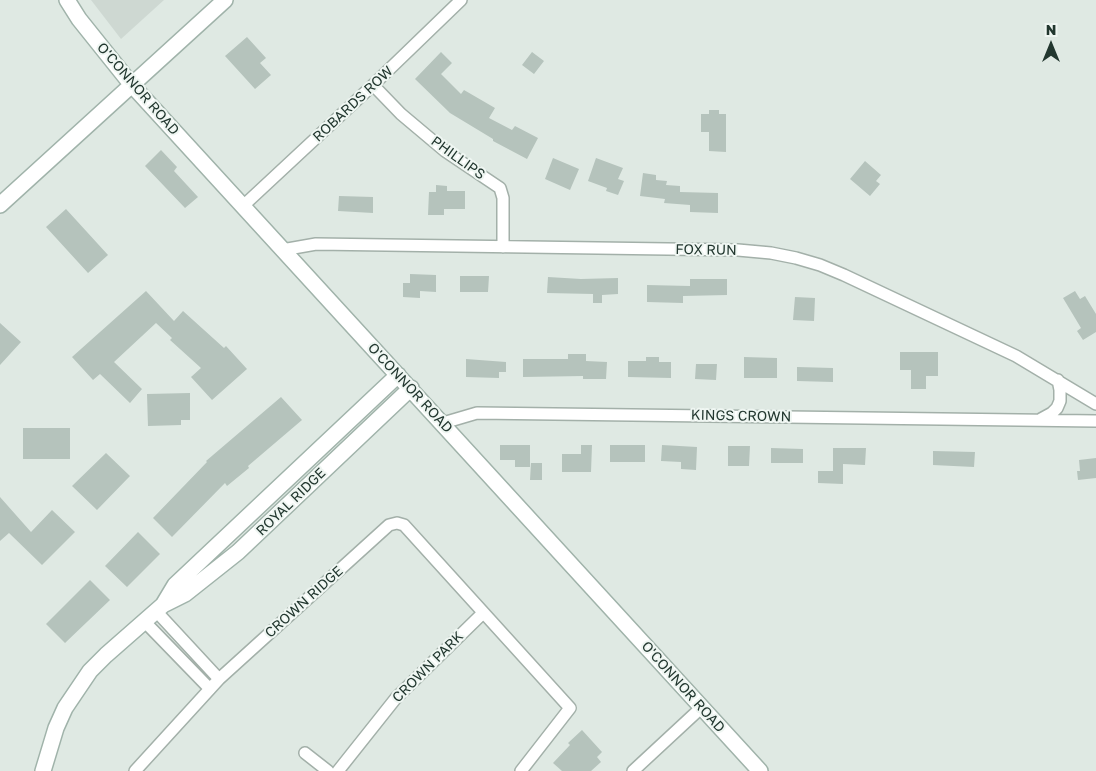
<!DOCTYPE html>
<html>
<head>
<meta charset="utf-8">
<style>
	body { margin:0 }
	#map { position:relative; width:1096px; height:771px; overflow:hidden; background:#dfe9e3; font-family:"Golos Text",sans-serif }
	canvas { display:block }
	.north { position:absolute; left:1026px; top:20px; width:50px; height:50px; -webkit-text-stroke:4px #eff6f2; paint-order:stroke; rotate:0deg; font-size:14px; font-weight:700; line-height:20px; text-align:center; color:#22372f }
	.north::after { content:''; display:block; margin:auto; width:18px; height:22px; background:#22372f; clip-path:polygon(50% 0,100% 100%,50% 72%,0 100%) }
</style>
</head>
<body>
<div id="map">
<canvas width="1096" height="771"></canvas>
<div class="north">N</div>
</div>
<script>
const ctx = document.querySelector('canvas').getContext('2d');
ctx.lineJoin = 'round';
function fill(path, color) { ctx.fillStyle = color; ctx.fill(path, 'evenodd'); }
const toPath = rows => new Path2D(rows.map(r => 'M' + r).join(''));
function stroke(path, color, width, dash) { ctx.strokeStyle = color; ctx.lineWidth = width; ctx.lineCap = dash ? 'butt' : 'round'; ctx.setLineDash(dash || []); ctx.stroke(path); }
function label(font, color, halo, rows, align = 'center') {
  ctx.font = font + ' "Golos Text",sans-serif'; ctx.lineWidth = 4; ctx.setLineDash([]); ctx.textBaseline = 'middle'; ctx.strokeStyle = halo; ctx.fillStyle = color; for (const [text, x, y, turn = 0] of rows) {
    ctx.save(); ctx.translate(x, y); ctx.rotate((+turn || 0) * Math.PI / 180); ctx.textAlign = isNaN(turn) ? turn : align; if (halo) ctx.strokeText(text, 0, 0); ctx.fillText(text, 0, 0); ctx.restore();
  }
}
const built = toPath([
	[91,0,164,0,121,39]
]);
const building = toPath([
	[247,37,266,58,260,63,271,75,255,89,225,56],
	[441,52,452,63,441,74,461,94,464,90,495,108,489,118,512,130,515,126,538,138,527,159,493,141,493,139,450,113,415,79],
	[532,52,544,61,534,74,522,65],
	[709,110,719,110,719,114,726,114,726,152,709,151,709,132,701,132,701,114,709,114],
	[161,150,177,167,174,171,198,197,185,208,145,166],
	[553,158,579,169,570,190,545,179],
	[596,158,623,168,618,179,624,181,618,195,606,191,607,188,588,181],
	[865,161,881,175,876,181,880,184,870,196,850,179],
	[643,173,656,175,656,180,667,181,666,185,680,186,680,192,718,193,718,213,690,212,690,205,664,203,665,199,640,196],
	[436,185,447,186,447,191,465,191,465,209,444,209,444,215,428,215,429,192,436,192],
	[339,196,373,197,373,213,338,211],
	[66,209,108,255,88,273,46,227],
	[410,274,436,275,436,292,420,291,420,298,403,297,403,283,410,283],
	[460,276,489,276,488,292,460,292],
	[548,277,581,279,618,278,618,294,602,295,602,303,593,303,593,294,547,293],
	[690,279,727,279,727,295,683,296,683,303,647,302,647,285,690,286],
	[146,291,174,321,183,311,224,348,226,346,247,369,212,400,191,377,201,368,170,340,172,338,156,323,114,362,142,389,130,403,100,374,93,380,72,357],
	[1075,291,1080,299,1085,296,1096,314,1096,332,1083,340,1077,331,1081,328,1063,298],
	[795,297,815,298,814,321,793,320],
	[0,323,21,342,0,365],
	[900,352,938,352,938,376,926,376,926,389,911,389,911,370,900,370],
	[568,354,586,354,586,361,607,362,606,379,583,379,583,376,523,377,523,359,568,359],
	[646,357,659,357,659,362,671,362,671,378,628,377,628,361,646,361],
	[744,357,777,358,777,378,744,378],
	[466,359,506,362,506,372,499,372,499,378,466,377],
	[696,364,717,364,716,380,695,379],
	[797,367,833,368,833,382,797,381],
	[190,393,190,420,181,420,181,425,148,426,147,394],
	[281,397,302,420,248,466,249,468,227,486,225,483,172,537,153,518,207,462,206,461],
	[23,428,70,428,70,459,23,459],
	[500,445,530,445,530,467,515,467,515,460,500,460],
	[581,445,592,445,591,472,562,472,562,454,581,454],
	[610,445,645,445,645,462,610,462],
	[662,445,697,447,696,470,681,469,681,462,661,461],
	[728,446,750,446,749,466,728,466],
	[771,448,803,449,803,463,771,463],
	[833,448,866,448,865,465,843,464,843,484,818,483,818,471,833,471],
	[933,451,975,452,974,467,933,465],
	[106,453,130,476,97,510,72,486],
	[1096,458,1096,478,1078,480,1077,471,1080,471,1079,460],
	[531,463,542,463,542,480,530,480],
	[0,497,31,532,52,510,75,532,42,565,9,533,0,541],
	[138,532,160,554,127,587,105,566],
	[90,580,110,600,65,643,46,624],
	[582,730,602,752,597,757,601,762,591,771,562,771,553,763,570,745,568,743]
]);
const street = toPath([
	[373,85,401,114,445,151,500,188,503,198,503,247],
	[243,206,373,85,461,0],
	[282,250,316,244,738,250,771,253,796,258,820,265,844,275,1016,356,1096,404],
	[1041,419,1052,413,1057,408,1060,401,1060,390,1058,380],
	[443,423,477,413,1096,421],
	[156,611,219,679],
	[144,621,210,689],
	[305,753,328,771],
	[135,771,219,679,389,525,397,523,404,525,570,708,521,771],
	[338,771,396,698,483,613],
	[633,771,702,707]
]);
const secondary = toPath([
	[67,0,79,19,131,84,760,771],
	[0,205,225,0],
	[163,605,175,585,398,375],
	[43,771,56,728,65,708,90,671,106,655,163,605,185,594,238,552,411,388]
]);
const streetNames = [
	["O'CONNOR ROAD",138,89,49],
	["ROBARDS ROW",353,104,-43],
	["PHILLIPS",458,158,36],
	["FOX RUN",706,250,1],
	["O'CONNOR ROAD",410,388,47],
	["KINGS CROWN",741,416,1],
	["ROYAL RIDGE",291,502,-44],
	["CROWN RIDGE",304,602,-42],
	["CROWN PARK",428,667,-45],
	["O'CONNOR ROAD",683,687,48]
];
fill(built, '#ced8d2');
fill(building, '#b5c3bc');
stroke(street, '#a3b0a9', 14);
stroke(secondary, '#a0b3aa', 18);
stroke(street, '#fff', 11);
stroke(secondary, '#fff', 15);
label('14px', '#22372f', '#eff6f2', streetNames);
</script>
</body>
</html>
